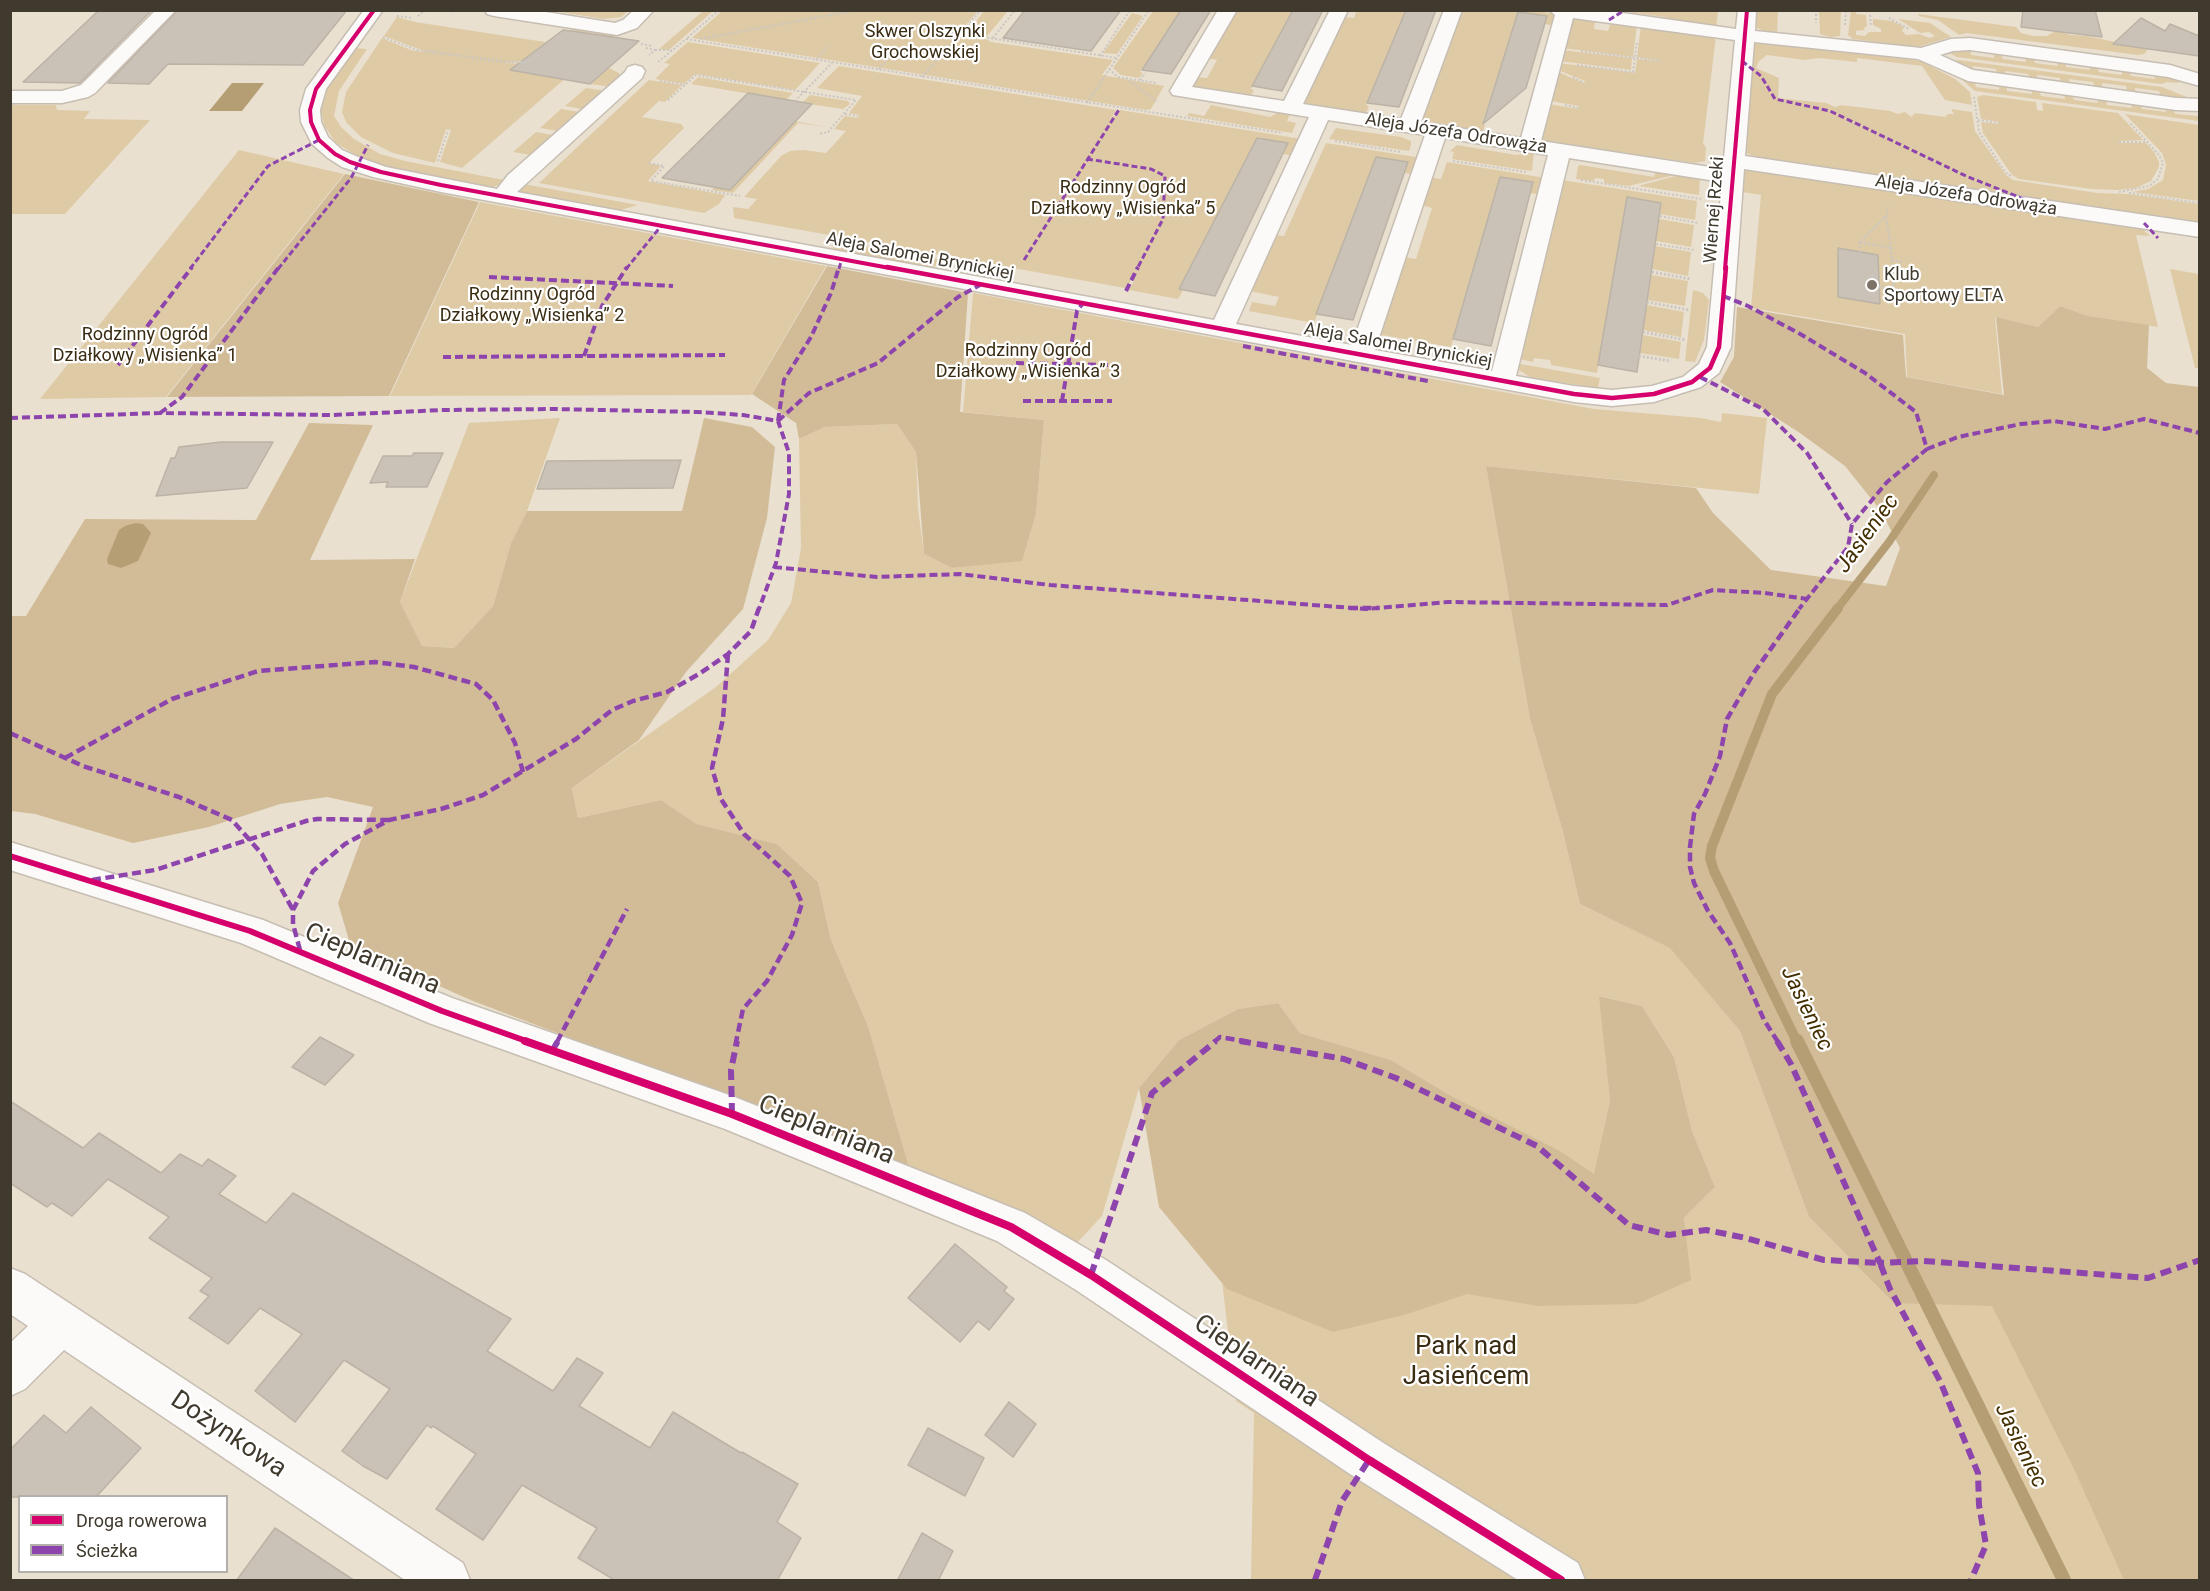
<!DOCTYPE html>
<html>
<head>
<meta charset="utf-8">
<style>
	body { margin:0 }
	#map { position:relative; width:2210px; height:1591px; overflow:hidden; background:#eae0d0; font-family:Roboto,sans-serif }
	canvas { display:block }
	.frame { position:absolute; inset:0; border:12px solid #40392d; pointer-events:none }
	.legend { position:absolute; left:18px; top:1495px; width:210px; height:78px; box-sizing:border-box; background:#fff; border:2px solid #b3b0ab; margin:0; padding:8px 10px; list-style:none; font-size:18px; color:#40392d }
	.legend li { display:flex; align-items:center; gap:12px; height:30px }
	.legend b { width:30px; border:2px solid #b3b0ab }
</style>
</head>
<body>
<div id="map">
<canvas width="2210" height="1591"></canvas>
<div class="frame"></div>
<ul class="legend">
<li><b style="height:8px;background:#d6006c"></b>Droga rowerowa</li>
<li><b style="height:8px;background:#8e44ad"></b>Ścieżka</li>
</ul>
</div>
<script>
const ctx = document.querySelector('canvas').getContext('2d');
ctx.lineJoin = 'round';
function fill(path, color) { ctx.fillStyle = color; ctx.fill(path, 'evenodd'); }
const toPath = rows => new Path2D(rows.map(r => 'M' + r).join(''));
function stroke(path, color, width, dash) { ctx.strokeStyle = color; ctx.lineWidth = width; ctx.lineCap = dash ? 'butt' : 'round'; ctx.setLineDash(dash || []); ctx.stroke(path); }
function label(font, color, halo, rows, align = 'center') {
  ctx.font = font + ' Roboto,sans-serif'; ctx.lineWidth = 4.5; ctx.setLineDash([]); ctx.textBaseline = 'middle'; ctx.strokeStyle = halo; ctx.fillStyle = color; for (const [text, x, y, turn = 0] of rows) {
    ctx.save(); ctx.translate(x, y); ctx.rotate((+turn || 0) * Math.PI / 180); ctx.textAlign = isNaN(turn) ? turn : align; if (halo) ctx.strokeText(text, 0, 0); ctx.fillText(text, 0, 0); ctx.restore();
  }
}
const green = toPath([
	[1530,10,1555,14,1557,16,1555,26,1545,24,1547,16,1518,13,1483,121,1483,124,1485,125,1483,131,1424,121,1421,118,1460,11],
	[554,11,628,10,628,11,621,17,604,19],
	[703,11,713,11,669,50,659,49],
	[722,11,978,11,957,35,984,38,991,42,1113,60,1102,75,1164,86,1151,109,1146,110,692,38],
	[984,11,1008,11,987,36,967,33],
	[1153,11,1181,11,1140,72,1143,73,1139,78,1121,75,1113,68],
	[1235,11,1293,11,1251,89,1254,90,1251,95,1192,86,1195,77,1207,78,1217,60,1207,58],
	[1345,11,1406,11,1366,105,1369,106,1366,113,1302,103,1344,17,1354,18,1356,12],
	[1620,11,1718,11,1716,29,1665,23,1665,17],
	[1756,11,1778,11,1777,34,1764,32,1756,27],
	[1819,11,1841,11,1840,36,1830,37,1820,34],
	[1856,11,1856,14,1866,15,1867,26,1864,28,1865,30,1856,31,1856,35,1865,36,1869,32,1881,32,1881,29,1873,25,1873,19,1892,21,1904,27,1902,31,1906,35,1919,34,1930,38,1935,36,1929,32,1920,33,1898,19,1930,23,1951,37,1917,47,1853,39,1848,35,1851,11],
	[1132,13,1143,16,1117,54,1103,53],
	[1918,14,2016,27,2021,33,2033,36,2047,36,2057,30,2071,35,2087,36,2148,49,2144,54,2138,55,1966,33,1959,35,1938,20,1919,16],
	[397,17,415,22,571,46,586,34,571,31,576,26,619,33,592,57,537,49,522,61,505,63,605,66,619,73,620,80,613,87,590,84,599,75,574,71,462,168,440,162,451,130,446,129,435,163,393,153,361,137,346,122,342,112,346,92,382,38,411,50,422,52,424,51,384,36],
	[1581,19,1595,20,1594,29,1608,31,1610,25,1614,22,1637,25,1633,57,1563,48,1569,25,1573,20],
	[1641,26,1716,36,1703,144,1706,147,1705,161,1694,163,1540,140,1548,104,1579,109,1579,106,1550,101,1556,71,1584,83,1585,81,1558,70,1559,63,1635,73,1637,59,1662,61,1637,57],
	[688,42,820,63,795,90,695,74,684,84,655,79,670,64,664,63],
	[1772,43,1921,61,1955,79,1970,92,1972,105,1945,100,1922,66,1857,58,1857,62,1819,58,1805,60,1767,55,1759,61,1756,68,1779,78,1778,98,1826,103,1835,107,1841,105,1890,111,1898,114,1905,112,1911,117,1915,113,1945,117,1948,114,1954,114,1951,109,1972,112,1975,131,2006,175,2013,180,2097,193,2128,194,2199,204,2199,223,1765,160,1746,153,1754,44],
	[354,48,367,49,339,91,334,116,341,127,354,139,380,154,405,161,509,181,490,188,396,169,362,159,336,143,324,125,320,105,325,89],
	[1970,48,1971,55,1994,58,1994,52,2001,53,2003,59,2026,62,2025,56,2033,57,2035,63,2058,66,2057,60,2065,61,2066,67,2090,70,2089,64,2097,65,2099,72,2122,75,2122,69,2129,70,2131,76,2155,79,2154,73,2188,79,2177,83,2168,82,2161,84,1957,57,1947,52],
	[1562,50,1632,58,1631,70,1559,61],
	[1958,60,2162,87,2194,100,2161,98,2159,91,2135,88,2136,94,2128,93,2126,86,2102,83,2103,90,2095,89,2093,82,2069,79,2070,85,2062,84,2060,78,2037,75,2037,81,2030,80,2028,74,2005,71,2005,76,1997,75,1996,69,1973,66,1973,72,1948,63],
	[839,66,1116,110,1113,116,1116,116,1120,110,1302,139,1295,156,1283,154,1288,143,1257,139,1180,289,1183,290,1178,299,1129,290,1134,281,1132,280,1125,288,734,218,733,207,748,209,757,199,744,197,781,156,790,151,804,150,826,153,846,131,834,129,845,116,857,118,860,115,849,113,862,96,817,88],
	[698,77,793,93,786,100,691,84],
	[1961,79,1974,80,1976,87,1999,90,1999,83,2006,84,2007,91,2032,94,2031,88,2039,89,2041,96,2065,99,2064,92,2072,93,2074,100,2098,103,2097,97,2106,98,2107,105,2132,108,2131,102,2140,103,2142,109,2166,112,2165,106,2173,107,2175,114,2199,116,2199,121,1975,91],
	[649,80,682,85,665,102,659,101,642,117,681,124,684,128,649,163,661,166,648,181,725,195,719,204,704,213,539,183],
	[586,88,608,91,588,110,565,106],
	[810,95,848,101,850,104,843,109,802,103],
	[1983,95,2036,102,2037,110,2043,111,2042,103,2118,113,2143,140,2119,141,2121,143,2146,143,2154,152,2159,162,2159,167,2151,181,2136,188,2118,190,2091,189,2019,179,2012,175,1983,133,1981,122,1999,124,1999,122,1981,119,1977,97],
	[11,105,56,105,57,110,90,111,84,119,150,120,65,214,11,214],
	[1211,105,1270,117,1279,112,1290,114,1287,121,1296,123,1292,133,1187,116,1189,113,1204,116],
	[561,109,585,113,563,132,540,128],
	[2125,114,2199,125,2199,201,2132,192,2148,189,2163,180,2166,165,2162,153],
	[788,120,827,127,798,123,733,193,712,190],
	[1336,128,1401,137,1411,141,1411,145,1409,151,1329,139],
	[536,132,559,136,537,156,513,152],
	[1326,143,1422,158,1417,175,1405,173,1408,162,1376,157,1314,323,1249,311,1252,302,1275,306,1279,297,1245,290,1274,235,1284,236],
	[1457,145,1516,155,1534,152,1532,171,1452,159,1454,152,1450,151],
	[239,150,344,174,166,397,40,399],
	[1447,162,1546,178,1542,195,1530,193,1533,182,1500,177,1451,347,1376,334,1405,257,1416,259,1432,208,1420,205,1429,177,1441,179],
	[1580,165,1654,177,1656,170,1679,174,1628,186,1604,183,1604,179,1595,178,1594,181,1576,179,1578,166],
	[1760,169,1887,188,1887,191,1894,192,1895,189,2140,227,2150,236,2136,235,2158,327,2088,316,2060,306,2038,327,1995,317,2002,394,1907,377,1905,334,1751,308,1761,195,1742,192,1743,170],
	[1683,174,1700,177,1699,195,1638,186],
	[1562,180,1697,201,1695,220,1660,214,1661,203,1627,198,1597,373,1551,365,1550,360,1534,358,1533,362,1520,359],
	[518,183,638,205,617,211,519,193],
	[480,202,826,266,751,395,390,396],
	[1659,219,1694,225,1691,247,1656,241],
	[831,240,945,260,946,261,943,264,927,268,834,251],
	[1655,246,1691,252,1688,276,1652,269],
	[2170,269,2199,274,2199,368,2195,368],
	[1651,275,1688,281,1685,306,1648,300],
	[1693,290,1703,293,1709,300,1704,340,1695,362,1685,361],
	[973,293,1594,409,1701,418,1721,422,1722,413,1767,418,1759,494,1486,466,1530,719,1563,832,1580,904,1671,948,1740,1031,1809,1217,1851,1260,2199,1279,2199,1580,1251,1580,1254,1413,1236,1401,1194,1040,1301,1054,1567,1156,1455,1098,1391,1060,1300,1033,1278,1003,1238,1009,1179,1040,1139,1088,1102,1216,1076,1244,1028,1214,909,1167,868,1026,831,940,818,882,777,844,697,824,661,800,578,818,572,788,716,687,768,640,791,603,801,548,799,439,825,427,897,424,916,452,918,508,924,554,952,568,1022,560,1036,514,1044,420,963,412],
	[1600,996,1642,1006,1674,1057,1692,1131,1715,1187,1684,1218,1687,1251,1652,1249,1659,1193,1596,1168,1610,1101],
	[1647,305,1684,312,1681,337,1643,330],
	[1643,335,1681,342,1679,359,1640,353],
	[1515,363,1600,378,1598,388,1531,378,1519,370],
	[560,418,527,511,511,543,493,606,454,648,422,646,400,602,469,423]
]);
const forest = toPath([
	[345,174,479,202,389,396,167,397],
	[827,266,968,293,960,412,1044,420,1036,514,1022,561,952,568,924,554,916,452,897,424,825,427,799,439,796,423,752,394],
	[2060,306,2088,316,2149,325,2147,368,2166,383,2199,387,2199,1580,2124,1580,2074,1469,1992,1306,1894,1303,1809,1217,1740,1031,1670,948,1580,904,1563,832,1530,719,1486,466,1696,488,1713,513,1771,570,1886,586,1900,548,1881,511,1845,466,1800,433,1720,382,1734,357,1737,307,1903,335,1906,377,2004,395,1996,317,2038,327],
	[704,418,752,427,775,447,767,518,743,609,686,672,639,740,572,788,578,818,661,800,697,824,777,844,818,882,831,940,868,1026,909,1167,473,1001,351,947,338,903,373,807,327,797,280,804,209,827,133,843,35,814,11,811,11,616,26,616,85,519,256,520,309,423,373,425,310,560,415,559,400,602,422,646,454,648,493,606,511,543,527,511,682,511],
	[1599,996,1642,1006,1674,1057,1692,1131,1715,1187,1684,1218,1691,1280,1637,1304,1538,1306,1467,1294,1404,1315,1333,1332,1227,1289,1159,1207,1139,1088,1179,1040,1238,1009,1278,1003,1300,1033,1391,1060,1455,1098,1560,1151,1594,1174,1610,1101]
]);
const water = toPath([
	[232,83,264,83,242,111,209,111],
	[136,523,143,524,151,533,138,561,121,568,108,564,107,559,119,530,125,526]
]);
const streamFar2 = toPath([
	[1837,609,1889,542,1934,475]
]);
const streamFar1 = toPath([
	[1797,1042,1714,871,1710,858,1712,846,1772,694,1838,608]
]);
const stream = toPath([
	[1797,1041,2064,1580]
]);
const building = toPath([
	[99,10,152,10,80,83,23,82,99,10],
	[178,10,347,10,303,65,168,64,149,84,108,83,178,10],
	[1025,10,1121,10,1091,51,1003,38,1025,10],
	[1181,10,1211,10,1171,74,1142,70,1181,10],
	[1293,10,1323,10,1282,91,1252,86,1293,10],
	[1406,10,1436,10,1399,107,1367,103,1406,10],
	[2023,10,2095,10,2102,37,2021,27,2023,10],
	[1518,12,1547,16,1526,88,1483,124,1518,12],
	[2141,18,2165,31,2170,24,2199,36,2199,56,2113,44,2141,18],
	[563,30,571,31,639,41,590,84,510,70,563,30],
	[748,93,812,104,730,190,662,178,748,93],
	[1257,138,1288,143,1215,296,1179,289,1257,138],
	[1376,157,1408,162,1353,320,1316,314,1376,157],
	[1500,177,1533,182,1491,346,1453,339,1500,177],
	[1627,197,1661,203,1637,372,1598,365,1627,197],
	[1838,248,1878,255,1880,304,1838,297,1838,248],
	[221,442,273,442,247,488,156,496,171,458,175,458,179,447,221,442],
	[414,453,443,453,427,487,386,487,388,482,370,483,383,456,412,456,414,453],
	[681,460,673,488,537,489,547,461,681,460],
	[320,1037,354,1055,325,1085,292,1067,320,1037],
	[10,1101,83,1148,99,1133,161,1173,180,1154,202,1166,208,1159,236,1176,219,1194,266,1223,293,1193,511,1319,487,1351,553,1391,577,1358,603,1373,579,1406,650,1448,673,1412,741,1453,742,1452,798,1484,777,1522,801,1538,777,1581,616,1581,578,1558,597,1528,522,1485,483,1540,436,1509,476,1454,433,1426,431,1428,427,1425,387,1479,363,1466,342,1451,390,1389,344,1360,295,1422,255,1391,302,1334,260,1308,228,1344,189,1318,209,1296,200,1291,212,1278,149,1238,169,1217,108,1179,72,1216,52,1203,47,1207,10,1183,10,1101],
	[955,1244,1007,1287,1004,1291,1014,1299,989,1330,978,1321,960,1342,908,1298,955,1244],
	[1009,1402,1036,1424,1013,1457,985,1435,1009,1402],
	[91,1407,141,1448,96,1497,10,1497,10,1450,44,1415,66,1433,91,1407],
	[928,1428,984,1458,965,1496,908,1465,928,1428],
	[275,1528,355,1581,236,1581,275,1528],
	[922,1533,953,1551,938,1581,897,1581,922,1533]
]);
const pathFar1 = toPath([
	[719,10,686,39,1283,133],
	[1816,10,1816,23],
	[452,12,455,10],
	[1870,15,1871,26],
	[397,16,412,18],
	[418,16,425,10],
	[1889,18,1909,29],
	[1845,25,1846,10],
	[920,27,1117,58],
	[383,37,417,50,506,62,529,62,539,55],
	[993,38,1015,10],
	[700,39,858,10],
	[641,44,652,46],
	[646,48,655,50,649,55],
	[655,50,672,50],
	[1581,51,1661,61],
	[1100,56,1130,10],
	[816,60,827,47],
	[588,62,604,49],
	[658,62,686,39],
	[1577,65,1633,72,1637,43],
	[879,69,890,56],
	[1109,69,1118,77,1156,83],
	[922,77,981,10],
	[1573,77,1584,83],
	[1126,78,1156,101],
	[1140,80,1145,73],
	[660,81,685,85],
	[1974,97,1979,132,2005,172,2012,177],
	[668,100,696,75,856,100,828,132,819,134],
	[795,101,832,63],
	[1087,103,1149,10],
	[1565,105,1579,108],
	[845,114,858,116],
	[1978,120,1999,123],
	[1335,141,1401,152],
	[2119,142,2148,142],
	[438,161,448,130],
	[1453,161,1526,172],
	[649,163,664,166,651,181,740,196],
	[1581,180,1701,199],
	[2119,192,2149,186,2158,179,2163,163,2159,155,2129,122],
	[2129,193,2200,203],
	[1660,216,1698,223],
	[1860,242,1891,248,1886,217],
	[1656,244,1694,250],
	[1891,248,1892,260,1903,262],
	[1860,252,1860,242,1886,216,1888,206],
	[1892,260,1893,269]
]);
const path = toPath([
	[1652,272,1691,279],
	[1879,287,1894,290,1892,267],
	[1647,302,1689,310],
	[1643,332,1686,340],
	[1639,356,1671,361]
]);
const minor = toPath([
	[156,10,176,10,95,93,88,97,62,103,10,103,10,91,62,91,81,85,156,10],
	[364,10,383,10,326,89,320,110,321,122,328,137,342,150,358,157,386,167,497,189,508,175,625,72,628,67,635,65,642,67,645,71,642,78,517,192,1214,320,1309,117,1173,95,1170,91,1218,10,1237,10,1192,87,1284,101,1330,10,1348,10,1303,104,1401,119,1444,10,1462,10,1421,122,1521,138,1555,15,1549,10,1601,10,1736,29,1738,10,1756,10,1755,31,1921,48,1951,39,1970,38,2170,65,2200,74,2200,86,2168,77,1970,50,1953,51,1940,55,1973,70,2176,98,2200,99,2200,111,2176,110,1968,81,1918,59,1754,42,1745,156,2200,223,2200,237,1744,169,1731,347,1719,373,1701,387,1654,402,1612,406,1574,402,441,192,373,177,342,167,328,158,312,144,301,122,300,110,306,89,364,10],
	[1573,18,1735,40,1723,169,1541,141,1573,18],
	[1328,120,1425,135,1352,345,1236,324,1328,120],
	[1445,138,1548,155,1492,371,1375,350,1445,138],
	[1569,158,1722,182,1707,347,1699,364,1683,377,1652,386,1612,390,1574,386,1516,376,1569,158],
	[485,10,533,10,615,23,623,20,634,10,654,10,637,28,617,35,494,16,487,14,485,10],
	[10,842,263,920,452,998,732,1096,1025,1213,1106,1260,1385,1444,1578,1563,1585,1580,1518,1580,1353,1476,1076,1290,997,1241,725,1129,429,1023,241,943,10,870,10,842],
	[10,1268,25,1274,463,1563,470,1580,405,1580,64,1350,25,1389,10,1396,10,1343,28,1326,10,1314,10,1268]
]);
const quietFar3 = toPath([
	[1609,20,1625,10],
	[1742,61,1761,76,1775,99,1830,111,1966,176,2046,208],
	[1087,159,1151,169,1165,176,1163,219,1137,269],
	[2144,223,2158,238],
	[1024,260,1120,108],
	[190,269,268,166,319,140],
	[278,269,351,178,368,145],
	[626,269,662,225],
	[839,269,842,258]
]);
const quietFar2 = toPath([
	[489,277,673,286],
	[1126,291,1138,267],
	[1723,296,1748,306,1802,335,1865,373,1916,412,1927,449,1887,482,1852,524,1848,547,1799,609],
	[1243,346,1428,381],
	[584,356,602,306,627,267],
	[443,357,725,355],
	[1016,363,1110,365],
	[118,365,192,267],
	[1700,377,1763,409,1807,453,1852,524],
	[1023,401,1112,401],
	[1062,401,1077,311,1083,303],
	[160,413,182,397,279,267],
	[10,418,160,413,332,415,443,410,553,409,698,412,743,415,778,421,789,453,789,494,776,563,759,609],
	[778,421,809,393,878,363,958,297,980,285],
	[778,421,784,380,811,337,831,293,839,267],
	[1927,449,1958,437,2021,424,2054,421,2105,429,2144,419,2200,433],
	[774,567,877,577,960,574,1050,585,1366,609,1448,602,1667,605,1713,590,1765,593,1807,599]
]);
const quietFar1 = toPath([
	[1349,608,1379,608],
	[728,654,723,719,712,768,721,799,744,834,790,876,802,903,792,935,767,981,743,1009,736,1042],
	[10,733,83,766,179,797,232,820,262,854,293,910],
	[65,758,172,699,258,671,375,662,414,667,476,684,493,700,515,743,523,772],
	[92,880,155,870,306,821,317,819,389,820],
	[300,950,293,924,293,910,313,871,345,844,389,820,441,809,483,795,576,739,612,710,633,701,667,692,699,674,728,654,751,631,759,608],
	[557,1042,627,909],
	[1214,1042,1220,1037,1249,1042],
	[1778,1042,1764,1020,1730,943,1708,911,1694,883,1690,867,1690,847,1694,814,1705,794,1720,756,1727,719,1755,671,1800,608]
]);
const quiet = toPath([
	[1240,1041,1344,1059,1396,1078,1537,1146,1629,1225,1669,1235,1706,1230,1746,1238,1824,1260,1880,1263,1890,1289,1940,1381,1978,1473,1979,1505,1986,1545,1971,1580],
	[1777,1041,1791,1064,1880,1263,1924,1261,2148,1278,2200,1260],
	[552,1051,558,1041],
	[732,1114,731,1070,737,1041],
	[1091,1275,1152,1093,1216,1041],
	[1315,1580,1342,1501,1369,1460]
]);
const cyclewayFar3 = toPath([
	[374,10,316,89,310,110,311,122,319,140,335,154,350,162,381,172,441,185,895,269],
	[1725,269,1747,10]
]);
const cyclewayFar2 = toPath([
	[887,267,1574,394,1612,398,1654,394,1692,382,1710,368,1719,347,1726,267]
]);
const cyclewayFar1 = toPath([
	[10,856,250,931,442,1011,529,1042]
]);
const cycleway = toPath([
	[525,1041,732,1114,1011,1227,1091,1275,1369,1460,1561,1580]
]);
const markers = [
	[1872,285,6,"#7c7366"]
];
const farParknames = [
	["Skwer Olszynki",925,32],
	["Grochowskiej",925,53],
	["Rodzinny Ogród",1123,188],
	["Działkowy „Wisienka” 5",1123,209],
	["Rodzinny Ogród",532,295],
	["Działkowy „Wisienka” 2",532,316],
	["Rodzinny Ogród",145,335],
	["Działkowy „Wisienka” 1",145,356],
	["Rodzinny Ogród",1028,351],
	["Działkowy „Wisienka” 3",1028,372]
];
const farStreetnames = [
	["Aleja Józefa Odrowąża",1456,134,9],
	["Aleja Józefa Odrowąża",1966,196,9],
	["Wiernej Rzeki",1715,210,-86],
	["Aleja Salomei Brynickiej",920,257,11],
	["Aleja Salomei Brynickiej",1398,346,10]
];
const farPoinames = [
	["Klub",1884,275],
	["Sportowy ELTA",1884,296]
];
const waterNames = [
	["Jasieniec",1868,534,-54],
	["Jasieniec",1806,1009,64],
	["Jasieniec",2020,1446,64]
];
const nearStreetnames = [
	["Cieplarniana",372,960,23],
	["Cieplarniana",826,1131,22],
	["Cieplarniana",1256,1362,34],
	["Dożynkowa",228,1435,34]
];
const nearParknames = [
	["Park nad",1466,1347],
	["Jasieńcem",1466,1377]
];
fill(green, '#dfcaa6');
fill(forest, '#d1bc97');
fill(water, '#b69e74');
stroke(streamFar2, '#b69e74', 8);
stroke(streamFar1, '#b69e74', 10);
stroke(stream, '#b69e74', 14);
fill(building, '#cac2b6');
stroke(building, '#bbb3a6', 1.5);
stroke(minor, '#c6beb2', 3);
stroke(pathFar1, '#cac7c2', 2, [2, 2]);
stroke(path, '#cac7c2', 3, [2, 2]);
fill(minor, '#fcfaf8');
stroke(quietFar3, '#8e44ad', 3, [6, 3]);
stroke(quietFar2, '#8e44ad', 4, [8, 4]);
stroke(quietFar1, '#8e44ad', 4.5, [9, 4.5]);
stroke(quiet, '#8e44ad', 6, [11, 6]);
stroke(cyclewayFar3, '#d6006c', 4);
stroke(cyclewayFar2, '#d6006c', 4.5);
stroke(cyclewayFar1, '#d6006c', 6);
stroke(cycleway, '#d6006c', 8);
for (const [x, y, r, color] of markers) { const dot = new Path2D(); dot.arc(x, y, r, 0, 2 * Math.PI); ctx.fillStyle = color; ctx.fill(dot); stroke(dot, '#fff', 2); }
label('18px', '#3a2c12', '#fff', farParknames);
label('18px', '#40392d', '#fff', farStreetnames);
label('18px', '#40392d', '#fff', farPoinames, 'left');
label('italic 22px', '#442f00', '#fff', waterNames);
label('26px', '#40392d', '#fff', nearStreetnames);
label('26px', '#3a2c12', '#fff', nearParknames);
</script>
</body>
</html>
